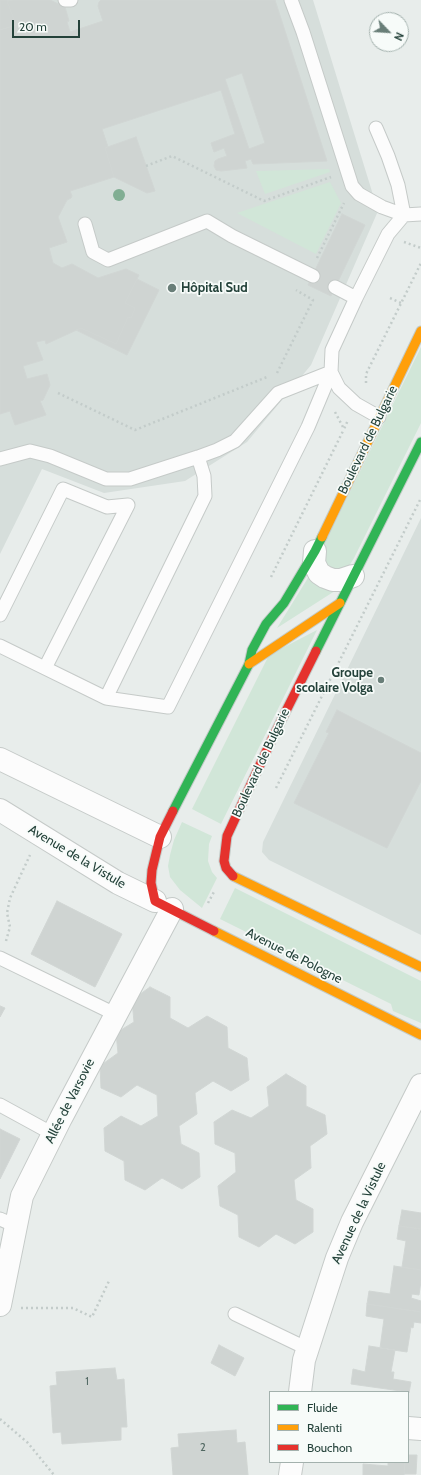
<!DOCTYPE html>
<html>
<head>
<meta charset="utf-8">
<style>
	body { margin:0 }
	#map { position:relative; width:421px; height:1475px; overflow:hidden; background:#e8edeb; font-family:Cabin,sans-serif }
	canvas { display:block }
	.legend { position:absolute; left:269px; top:1391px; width:140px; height:72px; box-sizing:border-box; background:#f7fbf9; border:1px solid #a3b1ad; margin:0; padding:5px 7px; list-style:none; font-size:12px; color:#24423a }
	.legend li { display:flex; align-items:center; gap:8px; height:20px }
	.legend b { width:20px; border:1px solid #a3b1ad }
	.north { position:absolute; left:369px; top:12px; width:40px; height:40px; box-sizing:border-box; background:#f7fbf9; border:1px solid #a3b1ad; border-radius:50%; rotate:115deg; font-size:11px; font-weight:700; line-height:16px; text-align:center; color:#24423a }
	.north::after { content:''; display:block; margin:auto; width:14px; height:18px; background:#697e78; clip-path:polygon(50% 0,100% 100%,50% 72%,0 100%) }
	.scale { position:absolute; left:12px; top:20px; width:68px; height:18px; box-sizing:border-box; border:2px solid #24423a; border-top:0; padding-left:5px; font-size:12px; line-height:14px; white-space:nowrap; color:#24423a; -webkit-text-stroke:3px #f7fbf9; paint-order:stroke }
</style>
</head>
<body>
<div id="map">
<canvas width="421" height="1475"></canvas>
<ul class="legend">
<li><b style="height:5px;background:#30b455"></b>Fluide</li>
<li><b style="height:5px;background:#ff9f0a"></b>Ralenti</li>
<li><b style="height:5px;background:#e5322d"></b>Bouchon</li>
</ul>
<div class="north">N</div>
<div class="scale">20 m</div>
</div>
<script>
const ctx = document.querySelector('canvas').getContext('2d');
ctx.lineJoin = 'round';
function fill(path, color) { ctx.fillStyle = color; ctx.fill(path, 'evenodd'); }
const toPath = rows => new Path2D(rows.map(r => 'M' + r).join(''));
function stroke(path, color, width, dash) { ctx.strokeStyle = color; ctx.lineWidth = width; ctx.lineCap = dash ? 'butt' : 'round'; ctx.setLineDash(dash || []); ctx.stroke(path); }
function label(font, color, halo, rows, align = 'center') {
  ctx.font = font + ' Cabin,sans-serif'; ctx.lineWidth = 3.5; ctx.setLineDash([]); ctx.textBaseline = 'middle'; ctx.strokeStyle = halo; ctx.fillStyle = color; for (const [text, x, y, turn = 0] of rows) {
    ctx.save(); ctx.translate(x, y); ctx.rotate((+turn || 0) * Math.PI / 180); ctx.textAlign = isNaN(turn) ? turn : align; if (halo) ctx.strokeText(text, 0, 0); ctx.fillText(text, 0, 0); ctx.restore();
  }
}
const built = toPath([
	[0,0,313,0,378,211,311,365,247,442,185,481,104,493,42,469,0,554],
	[421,518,421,935,269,860,262,852,263,842]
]);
const green = toPath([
	[329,169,330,172,265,194,256,171],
	[330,182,341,203,316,254,237,213],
	[421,347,421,423,354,558,346,571,327,569,320,553],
	[311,573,338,589,277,628],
	[317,630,221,824,192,809,269,655],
	[182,822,212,836,209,844,208,861,212,872,217,878,202,908,180,890,170,877,168,866,170,855,174,840],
	[235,888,421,981,421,1023,393,1011,391,1004,220,919]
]);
const building = toPath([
	[0,0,10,0,7,1,16,25,0,30,0,0],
	[13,0,50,0,65,7,69,21,67,22,70,32,103,21,98,6,99,2,101,0,275,0,327,161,253,164,251,159,245,161,247,168,221,171,216,170,214,166,215,161,218,159,227,156,224,148,214,152,211,143,235,134,221,90,102,129,108,147,105,148,114,177,70,191,72,196,71,198,67,200,58,217,67,242,49,248,53,263,62,268,72,264,98,278,126,269,139,275,125,303,135,308,131,318,128,317,116,344,81,328,46,344,45,340,36,342,43,360,23,366,27,379,47,374,50,385,43,400,40,401,46,415,15,425,10,411,0,414,0,30,16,25,7,1,13,0],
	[242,73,265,143,249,149,225,79,242,73],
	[136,137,155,191,147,193,114,177,105,148,136,137],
	[342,214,365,225,331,296,308,285,342,214],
	[137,279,159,290,127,355,76,330,81,328,116,344,128,317,131,318,135,308,125,303,137,279],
	[337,710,421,753,421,781,387,848,294,803,329,733,326,732,337,710],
	[57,901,122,934,95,987,31,954,57,901],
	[150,987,170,997,170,1018,188,1028,207,1016,227,1027,228,1048,247,1058,249,1080,231,1091,213,1081,195,1093,197,1114,179,1126,181,1144,199,1153,200,1177,182,1189,162,1178,145,1190,125,1180,124,1161,105,1151,104,1128,121,1116,141,1126,158,1116,157,1095,137,1085,121,1097,101,1088,100,1066,118,1053,116,1033,134,1022,132,1000,150,987],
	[0,1006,5,1008,0,1017,0,1006],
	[286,1074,306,1086,306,1106,325,1115,327,1134,310,1146,311,1168,294,1180,296,1200,313,1209,313,1232,295,1244,276,1234,259,1247,239,1237,238,1215,220,1206,218,1186,236,1172,235,1153,215,1144,214,1122,232,1110,251,1118,269,1106,267,1087,286,1074],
	[0,1129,20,1139,0,1179,0,1129],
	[402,1210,421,1213,421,1229,399,1226,402,1210],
	[399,1226,421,1229,421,1270,402,1267,406,1241,397,1239,399,1226],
	[394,1266,421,1270,421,1281,419,1295,412,1294,411,1298,421,1301,421,1312,367,1304,369,1291,390,1294,394,1266],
	[367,1304,421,1312,421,1323,414,1322,413,1328,411,1327,407,1352,380,1348,384,1319,366,1316,367,1304],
	[219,1345,244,1358,235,1376,211,1363,219,1345],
	[369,1346,395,1350,391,1372,394,1372,393,1379,411,1382,409,1393,408,1392,351,1384,353,1369,365,1372,369,1346],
	[115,1368,117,1380,124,1379,127,1427,121,1427,121,1440,62,1444,61,1432,53,1433,50,1386,57,1385,56,1372,115,1368],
	[236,1430,237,1443,245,1442,248,1475,173,1475,171,1448,179,1447,178,1434,236,1430],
	[408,1455,417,1455,416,1474,404,1474,405,1462,408,1462,408,1455],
	[394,1462,405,1462,404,1475,363,1475,363,1464,388,1466,388,1463,394,1463,394,1462]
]);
const path = toPath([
	[146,166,172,156,264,201,331,177],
	[404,242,421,248],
	[317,258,344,203],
	[390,298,401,303],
	[277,373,313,300,296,290],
	[366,383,366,374,421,263],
	[58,393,135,430,267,377],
	[335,412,344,429,348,420],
	[271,577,344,429],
	[276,788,421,498],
	[208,903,215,890],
	[6,941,10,927,7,913,10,898,30,855],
	[21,1308,73,1308,92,1317,109,1281],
	[0,1419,28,1443,54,1475]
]);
const lane = toPath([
	[65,0,71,0],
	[291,0,303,32,352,186,359,194,382,207,404,215,421,214],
	[376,128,388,156,398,185,404,215],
	[85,224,93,252,108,260,207,221,232,236,313,276],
	[335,287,356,298],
	[331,372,339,388,356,404,379,417],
	[198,457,204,476,205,496,106,698,168,707,308,427,331,372,332,350,356,298,388,234,404,215],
	[0,459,30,451,50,456,106,479,130,479,198,457,217,450,235,441,278,393,331,372],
	[0,615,63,489,107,507,128,505,45,668],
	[0,646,106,698],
	[0,958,115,1014],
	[0,1105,53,1134],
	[0,1219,16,1226],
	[235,1314,308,1349]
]);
const street = toPath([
	[315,551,314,563,319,573,325,577,333,580,341,580,353,576],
	[0,759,160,837],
	[0,810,118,883,155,901],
	[0,1305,22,1196,61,1118,172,909],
	[300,1392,304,1360,337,1258,352,1222,421,1085],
	[408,1428,421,1429],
	[290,1475,292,1462]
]);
const fast = toPath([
	[316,651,421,442],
	[173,811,249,664,252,650,266,624,284,603,315,551,322,537]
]);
const slow = toPath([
	[322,537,421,331],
	[249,664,340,603],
	[233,876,421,967],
	[214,931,421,1035]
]);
const jam = toPath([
	[173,811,160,837,152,870,151,883,155,901,214,931],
	[233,876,226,868,224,861,227,836,272,739,316,651]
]);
const trees = [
	[119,195]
];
const markers = [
	[172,288,5,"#697e78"],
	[381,680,4,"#697e78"]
];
const numberNames = [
	["1",87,1382],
	["2",203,1448]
];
const poiNames = [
	["Hôpital Sud",181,288],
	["Groupe",373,673,"right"],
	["scolaire Volga",373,688,"right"]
];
const streetNames = [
	["Boulevard de Bulgarie",368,440,-64],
	["Boulevard de Bulgarie",261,763,-65],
	["Avenue de la Vistule",77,857,31],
	["Avenue de Pologne",294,956,27],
	["Allée de Varsovie",70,1101,-63],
	["Avenue de la Vistule",359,1213,-65]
];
fill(built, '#d6dedb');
fill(green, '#d1e6d8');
fill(building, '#cfd4d2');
stroke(building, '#d1d6d4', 1);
stroke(lane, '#c5cac8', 15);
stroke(street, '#c5cac8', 24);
stroke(fast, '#c3cbc8', 11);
stroke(slow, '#c3cbc8', 11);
stroke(jam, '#c3cbc8', 11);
stroke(path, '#c3ccca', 2.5, [2, 3]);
stroke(lane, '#fcfcfc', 13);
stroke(street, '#fcfcfc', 22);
stroke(fast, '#30b455', 9);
stroke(slow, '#ff9f0a', 9);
stroke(jam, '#e5322d', 9);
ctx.fillStyle = '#81ae93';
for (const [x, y] of trees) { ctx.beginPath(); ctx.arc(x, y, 6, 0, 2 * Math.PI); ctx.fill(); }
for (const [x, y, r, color] of markers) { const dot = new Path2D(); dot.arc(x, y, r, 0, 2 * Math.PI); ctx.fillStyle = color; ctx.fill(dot); stroke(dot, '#f7fbf9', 1.5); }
label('11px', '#506761', null, numberNames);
label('bold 13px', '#24423a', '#f7fbf9', poiNames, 'left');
label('13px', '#24423a', '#f7fbf9', streetNames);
</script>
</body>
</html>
